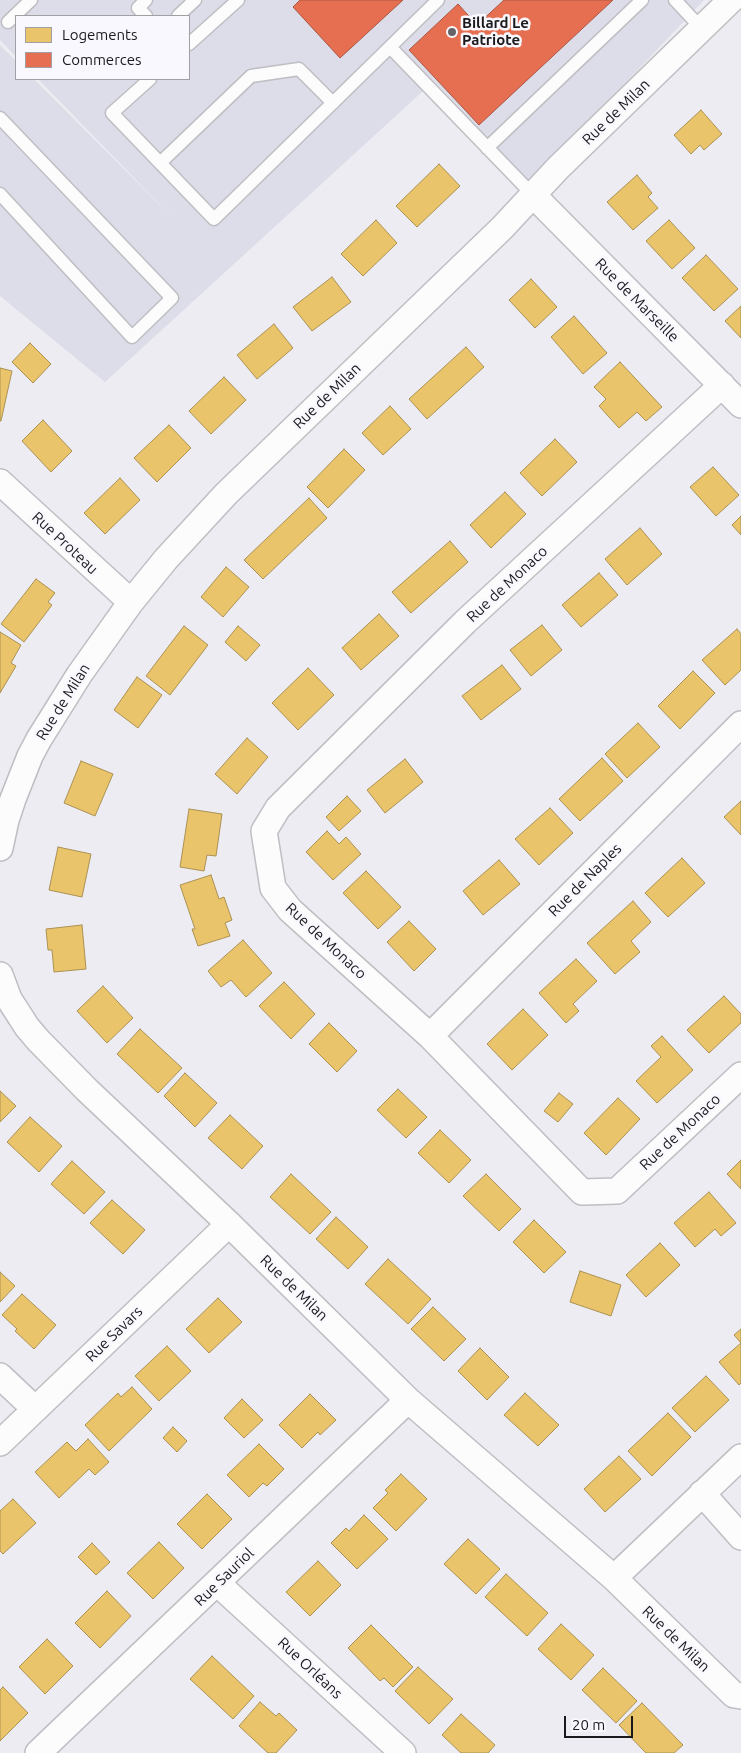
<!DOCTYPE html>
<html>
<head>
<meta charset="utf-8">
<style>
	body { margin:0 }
	#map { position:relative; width:741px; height:1753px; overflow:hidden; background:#ececf2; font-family:Ubuntu,sans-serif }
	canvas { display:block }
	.legend { position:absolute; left:15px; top:15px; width:175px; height:65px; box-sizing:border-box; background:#f8f8fe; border:1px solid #9f9fa4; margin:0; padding:6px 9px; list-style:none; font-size:15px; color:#1a1a1d }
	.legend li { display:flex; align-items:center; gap:10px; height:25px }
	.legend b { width:25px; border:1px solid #9f9fa4 }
	.scale { position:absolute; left:564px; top:1716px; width:69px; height:22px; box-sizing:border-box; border:2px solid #1a1a1d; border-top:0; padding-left:6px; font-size:15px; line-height:18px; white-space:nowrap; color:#1a1a1d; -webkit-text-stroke:4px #f8f8fe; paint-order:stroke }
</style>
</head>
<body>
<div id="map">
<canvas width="741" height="1753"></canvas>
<ul class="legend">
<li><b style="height:14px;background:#e9c46a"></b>Logements</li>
<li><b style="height:14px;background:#e76f51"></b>Commerces</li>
</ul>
<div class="scale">20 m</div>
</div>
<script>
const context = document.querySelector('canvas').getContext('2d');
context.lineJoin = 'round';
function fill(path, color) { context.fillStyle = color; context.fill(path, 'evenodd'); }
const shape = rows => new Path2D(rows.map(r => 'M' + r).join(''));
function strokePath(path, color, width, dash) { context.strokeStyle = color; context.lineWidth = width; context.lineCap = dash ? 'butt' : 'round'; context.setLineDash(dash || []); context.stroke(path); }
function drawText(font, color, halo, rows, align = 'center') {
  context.font = font + ' Ubuntu,sans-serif'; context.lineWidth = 5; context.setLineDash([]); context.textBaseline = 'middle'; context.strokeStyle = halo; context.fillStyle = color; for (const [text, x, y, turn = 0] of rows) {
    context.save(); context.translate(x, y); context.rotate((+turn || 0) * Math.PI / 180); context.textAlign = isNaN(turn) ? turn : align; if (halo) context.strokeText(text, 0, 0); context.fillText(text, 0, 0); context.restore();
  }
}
const built = shape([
	[0,0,704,0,530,184,434,81,105,382,0,296,0,45,16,61,16,79,34,79,174,219,38,79,189,79,189,16,16,16,16,57,0,40]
]);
const homes = shape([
	[701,110,722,134,704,150,700,145,691,154,674,135,701,110],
	[439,164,460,186,417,227,396,206,439,164],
	[637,175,652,193,648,197,658,208,633,230,607,202,637,175],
	[376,220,397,243,363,276,341,254,376,220],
	[669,220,695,248,672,269,646,241,669,220],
	[706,255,738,289,714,311,682,278,706,255],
	[332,277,351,302,312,331,293,307,332,277],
	[531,279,557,307,535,328,509,300,531,279],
	[741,306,741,338,725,321,741,306],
	[574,316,607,353,583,374,551,337,574,316],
	[274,324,293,348,257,379,237,355,274,324],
	[30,343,51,364,33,383,12,362,30,343],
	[466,347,484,367,427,419,409,399,466,347],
	[620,362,662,407,646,421,637,412,619,428,599,406,606,399,594,387,620,362],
	[0,368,12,371,1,421,0,421,0,368],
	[224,377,246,400,211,434,189,411,224,377],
	[390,406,411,429,383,455,362,433,390,406],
	[43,420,72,451,51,472,22,441,43,420],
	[169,425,191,448,157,482,134,458,169,425],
	[555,439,577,462,542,496,520,473,555,439],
	[344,449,365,470,328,508,307,487,344,449],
	[713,467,739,495,716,516,690,487,713,467],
	[120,478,140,500,105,534,84,513,120,478],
	[505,492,526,514,491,548,470,525,505,492],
	[309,498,327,518,263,579,244,560,309,498],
	[741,516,741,535,732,525,741,516],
	[640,528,662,554,627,585,605,559,640,528],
	[450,541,468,562,411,613,392,592,450,541],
	[226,567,249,587,223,617,201,597,226,567],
	[599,573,618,595,581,627,562,605,599,573],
	[36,579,55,593,48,602,52,605,24,642,1,624,36,579],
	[379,614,399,636,361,670,342,648,379,614],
	[542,625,562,650,531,676,510,650,542,625],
	[184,626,208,645,170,695,146,676,184,626],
	[238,626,260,645,246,661,225,642,238,626],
	[737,629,741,634,741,670,725,685,702,660,737,629],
	[0,632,21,645,11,663,16,666,0,693,0,632],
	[502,665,521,689,481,720,462,696,502,665],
	[308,668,334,695,298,730,272,703,308,668],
	[693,671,715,693,680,729,658,706,693,671],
	[137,677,162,695,138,728,114,710,137,677],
	[638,723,660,747,627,778,605,754,638,723],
	[247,738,268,757,237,794,215,774,247,738],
	[602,758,623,781,580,821,559,799,602,758],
	[405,759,423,782,385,813,367,790,405,759],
	[81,761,113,774,95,816,64,803,81,761],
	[347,796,361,811,339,831,326,817,347,796],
	[741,801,741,835,724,817,741,801],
	[550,808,573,833,539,865,515,839,550,808],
	[189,809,222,814,216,856,207,855,204,871,180,867,189,809],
	[327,831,339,844,346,837,361,854,333,880,306,852,327,831],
	[58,847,91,854,82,897,49,890,58,847],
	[682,858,705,883,668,917,645,893,682,858],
	[499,860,520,884,483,915,463,891,499,860],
	[366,871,401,907,378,929,343,893,366,871],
	[211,875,219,899,224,897,232,920,225,923,230,936,198,946,192,929,195,929,180,885,211,875],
	[633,901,651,922,631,941,640,952,615,974,587,943,633,901],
	[409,921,436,949,414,971,387,942,409,921],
	[82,925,86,969,54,972,52,950,48,950,46,929,82,925],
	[243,940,272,973,246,997,231,980,221,987,208,971,243,940],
	[576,959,597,981,573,1004,579,1011,566,1023,539,993,576,959],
	[284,982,315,1014,291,1039,259,1006,284,982],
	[103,986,133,1018,107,1043,77,1011,103,986],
	[724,996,741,1014,741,1023,709,1053,687,1030,724,996],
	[523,1009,548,1035,512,1070,487,1044,523,1009],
	[329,1023,357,1051,337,1072,309,1044,329,1023],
	[140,1029,182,1068,158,1093,117,1054,140,1029],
	[662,1036,693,1070,657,1103,636,1081,661,1057,651,1046,662,1036],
	[185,1073,217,1103,195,1127,164,1096,185,1073],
	[398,1089,427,1117,406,1138,377,1110,398,1089],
	[0,1091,16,1106,0,1122,0,1091],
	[559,1093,573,1104,558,1122,544,1111,559,1093],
	[618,1098,640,1119,606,1155,584,1133,618,1098],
	[230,1115,263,1146,242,1169,208,1138,230,1115],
	[30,1117,62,1146,39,1172,7,1142,30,1117],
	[440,1130,471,1160,449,1183,418,1153,440,1130],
	[741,1160,741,1189,727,1174,741,1160],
	[72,1161,105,1192,84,1214,51,1184,72,1161],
	[291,1174,331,1212,310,1234,270,1197,291,1174],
	[486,1174,521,1209,499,1231,463,1196,486,1174],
	[709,1192,736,1223,721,1236,715,1229,695,1247,674,1223,709,1192],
	[112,1200,145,1230,123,1254,90,1223,112,1200],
	[336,1217,368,1247,348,1269,316,1239,336,1217],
	[534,1220,566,1252,544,1273,513,1242,534,1220],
	[660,1243,680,1265,646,1297,626,1275,660,1243],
	[388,1259,431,1299,408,1324,365,1284,388,1259],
	[580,1271,621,1285,611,1316,570,1302,580,1271],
	[0,1272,15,1286,0,1302,0,1272],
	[22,1294,56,1325,34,1349,15,1331,17,1329,2,1315,22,1294],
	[218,1298,242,1322,209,1353,186,1329,218,1298],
	[433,1307,466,1339,444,1361,411,1329,433,1307],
	[741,1329,741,1343,734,1335,741,1329],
	[741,1343,741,1383,739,1385,719,1362,741,1343],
	[167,1346,191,1371,159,1401,135,1376,167,1346],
	[480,1348,509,1377,487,1400,458,1371,480,1348],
	[706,1376,729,1400,695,1432,672,1408,706,1376],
	[132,1387,152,1409,109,1451,85,1425,118,1393,121,1397,132,1387],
	[525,1393,559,1425,538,1446,504,1415,525,1393],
	[310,1394,336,1420,320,1435,318,1432,302,1448,279,1425,310,1394],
	[242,1399,263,1420,244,1438,224,1418,242,1399],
	[668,1413,691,1437,652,1476,628,1451,668,1413],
	[173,1427,187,1441,177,1452,163,1438,173,1427],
	[88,1439,109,1462,95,1475,89,1469,59,1498,35,1472,67,1442,76,1451,88,1439],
	[259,1444,284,1469,267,1486,263,1483,249,1497,227,1475,259,1444],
	[619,1456,641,1479,605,1512,584,1489,619,1456],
	[401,1474,427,1499,396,1531,373,1508,388,1493,385,1490,401,1474],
	[207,1494,232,1519,202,1549,177,1524,207,1494],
	[13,1499,36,1523,3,1554,0,1551,0,1511,13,1499],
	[364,1515,388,1539,357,1569,331,1543,346,1528,349,1531,364,1515],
	[468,1539,500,1569,476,1594,444,1564,468,1539],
	[159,1542,184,1568,153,1599,127,1573,159,1542],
	[92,1543,110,1562,96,1575,78,1557,92,1543],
	[318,1561,341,1585,310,1616,286,1592,318,1561],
	[506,1574,548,1613,527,1636,485,1597,506,1574],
	[107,1591,131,1616,100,1648,75,1623,107,1591],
	[561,1624,594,1655,571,1680,538,1649,561,1624],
	[371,1625,413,1667,393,1687,384,1678,380,1681,348,1648,371,1625],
	[47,1639,73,1666,45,1694,19,1667,47,1639],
	[212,1656,254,1696,233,1719,190,1679,212,1656],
	[418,1667,453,1699,429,1724,395,1691,418,1667],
	[603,1668,637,1701,616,1723,582,1690,603,1668],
	[3,1687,28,1713,0,1741,0,1690,3,1687],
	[260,1702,276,1716,279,1713,297,1730,276,1753,268,1753,239,1726,260,1702],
	[642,1703,683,1745,674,1753,646,1753,619,1725,642,1703],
	[461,1714,495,1745,488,1753,461,1753,442,1735,461,1714]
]);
const shops = shape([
	[300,0,403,0,340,58,293,7,300,0],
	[504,0,613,0,479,125,409,50,458,4,477,25,504,0]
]);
const lane = shape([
	[675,0,702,29],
	[146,16,138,8,146,0],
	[178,16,195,0],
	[8,22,31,0],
	[189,44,238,0],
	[391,48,533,195],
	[150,79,112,113,214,219,438,0],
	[0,118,172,298,132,337,0,194],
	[487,148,642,0],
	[160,163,251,76,299,69,333,103]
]);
const street = shape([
	[533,195,741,405],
	[722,385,465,622,278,808,264,831,273,888,290,910,430,1036,582,1192,617,1191,741,1075],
	[0,482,131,602],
	[0,848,6,820,13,799,30,756,39,739,79,675,131,602,166,559,226,494,502,228,558,168,731,0],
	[0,975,9,999,27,1027,38,1040,87,1090,229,1224,408,1400,614,1578,734,1695,741,1696],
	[430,1036,741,724],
	[0,1376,35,1409],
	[0,1443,229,1224],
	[702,1493,741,1537],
	[614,1578,741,1457],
	[217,1583,403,1753],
	[38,1753,408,1400]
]);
const markers = [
	[452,32,5,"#646468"]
];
const poiNames = [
	["Billard Le",462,23],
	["Patriote",462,40]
];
const streetNames = [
	["Rue de Milan",616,112,-44],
	["Rue de Marseille",637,300,45],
	["Rue de Milan",327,396,-44],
	["Rue Proteau",65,543,43],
	["Rue de Monaco",507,584,-43],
	["Rue de Milan",63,702,-58],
	["Rue de Naples",585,880,-45],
	["Rue de Monaco",326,941,43],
	["Rue de Monaco",680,1132,-43],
	["Rue de Milan",294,1288,44],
	["Rue Savars",114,1334,-44],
	["Rue Sauriol",224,1577,-44],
	["Rue de Milan",676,1639,44],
	["Rue Orléans",310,1668,43]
];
fill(built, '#dddde9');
fill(homes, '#e9c46a');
strokePath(homes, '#ab9153', 1);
fill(shops, '#e76f51');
strokePath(shops, '#aa5641', 1);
strokePath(lane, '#bebec3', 15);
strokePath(street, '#bebec3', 28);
strokePath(lane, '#fcfcfd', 12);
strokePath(street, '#fcfcfd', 25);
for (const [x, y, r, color] of markers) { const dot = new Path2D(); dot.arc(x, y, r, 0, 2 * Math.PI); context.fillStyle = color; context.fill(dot); strokePath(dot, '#f8f8fe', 2); }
drawText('bold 15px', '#1a1a1d', '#f8f8fe', poiNames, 'left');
drawText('15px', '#1a1a1d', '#f8f8fe', streetNames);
</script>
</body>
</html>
